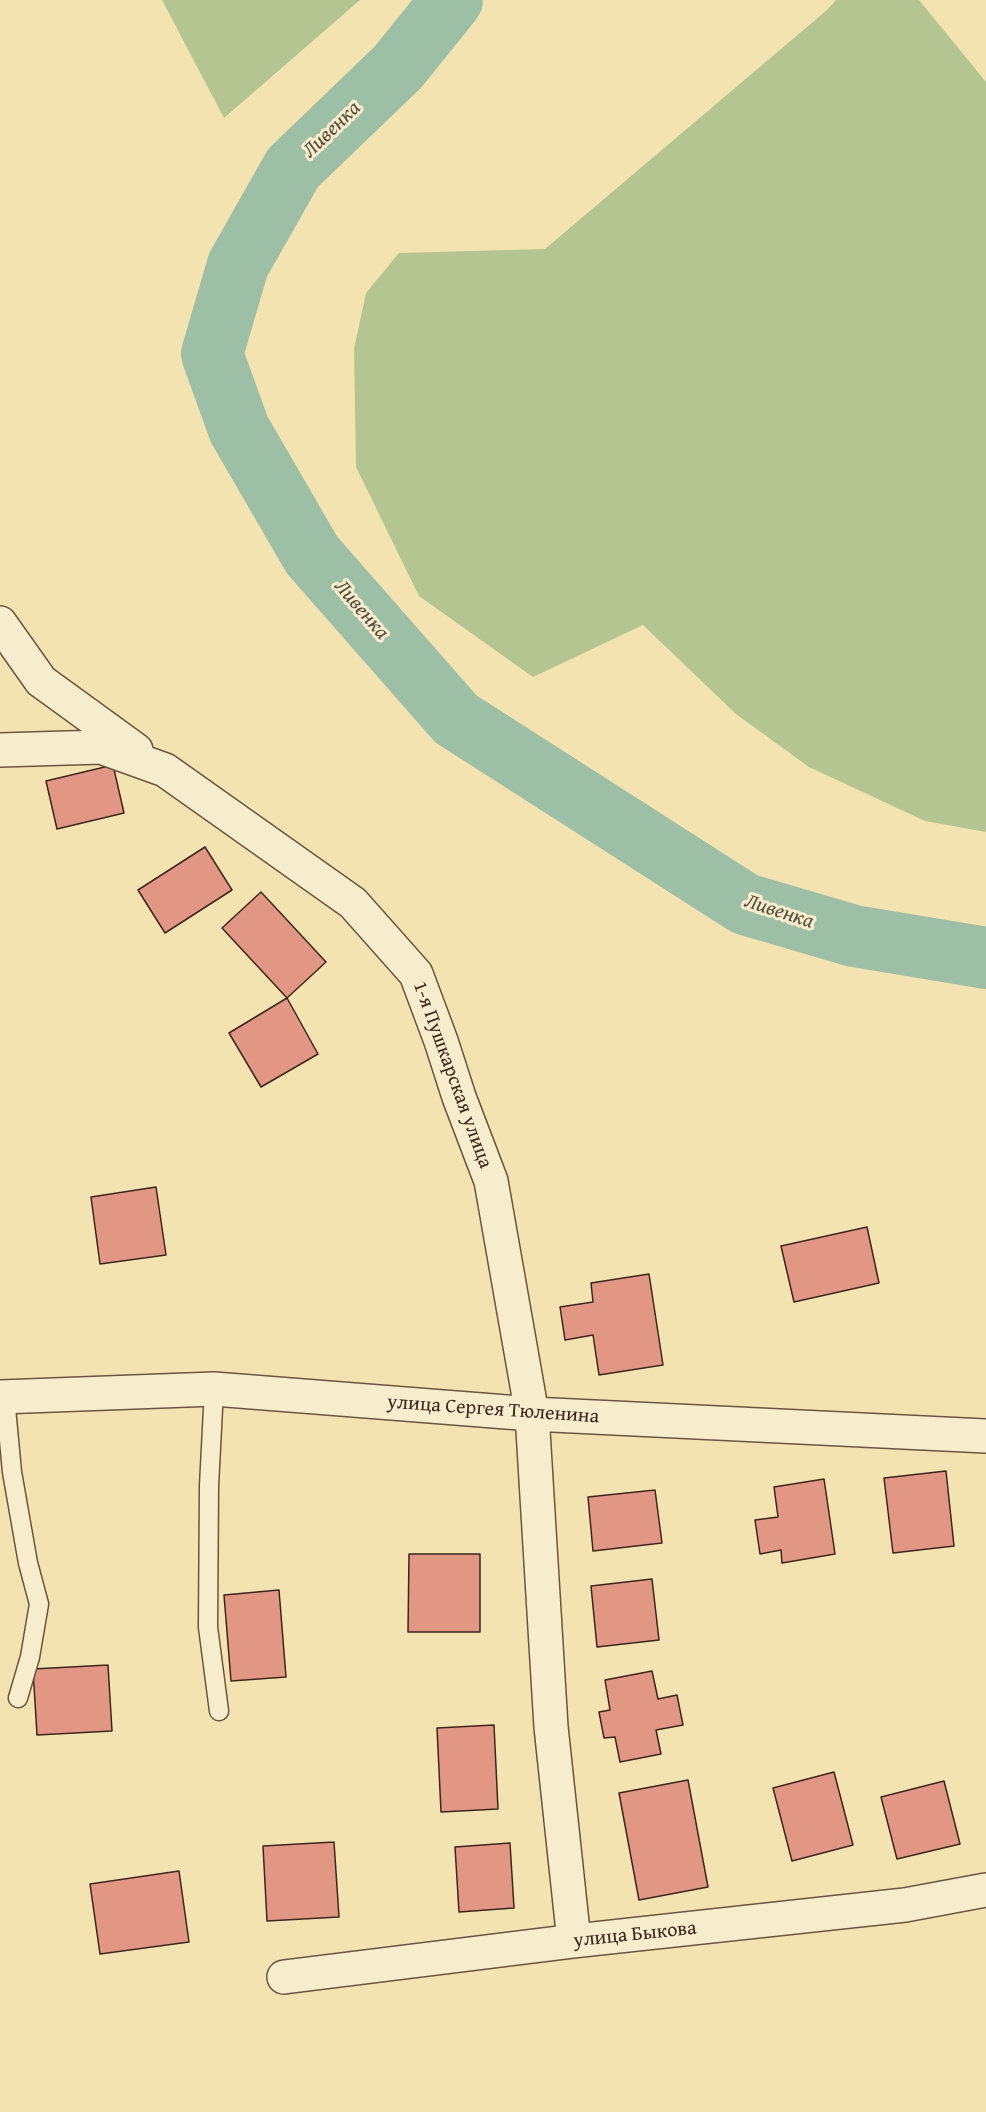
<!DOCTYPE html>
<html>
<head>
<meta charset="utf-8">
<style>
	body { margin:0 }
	canvas { display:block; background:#f3e3b0 }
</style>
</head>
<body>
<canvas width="986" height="2112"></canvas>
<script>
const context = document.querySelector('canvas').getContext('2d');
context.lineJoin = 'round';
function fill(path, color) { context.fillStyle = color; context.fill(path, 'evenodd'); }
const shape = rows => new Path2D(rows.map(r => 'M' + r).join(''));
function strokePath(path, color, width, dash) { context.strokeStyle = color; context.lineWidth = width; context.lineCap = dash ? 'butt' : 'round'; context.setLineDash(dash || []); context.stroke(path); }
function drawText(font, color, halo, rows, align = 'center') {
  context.font = font + ' "Gentium Book Plus",serif'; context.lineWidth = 6; context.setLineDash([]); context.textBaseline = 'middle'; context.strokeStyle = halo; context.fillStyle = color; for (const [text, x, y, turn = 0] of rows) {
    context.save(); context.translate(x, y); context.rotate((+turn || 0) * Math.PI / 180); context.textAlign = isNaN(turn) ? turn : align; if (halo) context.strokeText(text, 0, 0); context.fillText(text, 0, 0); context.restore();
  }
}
const green = shape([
	[162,0,360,0,224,118],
	[836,0,919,0,986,82,986,832,925,821,809,767,736,714,643,625,533,677,419,596,356,467,354,349,366,293,399,253,545,249,827,10]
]);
const river = shape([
	[452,0,398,67,293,168,238,265,212,354,239,429,312,555,456,719,745,904,854,936,986,958]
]);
const building = shape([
	[113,765,124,813,57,829,46,781,113,765],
	[205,847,232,890,165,933,138,890,205,847],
	[261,892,326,962,287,998,222,928,261,892],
	[287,998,318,1054,261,1087,229,1033,287,998],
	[156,1187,166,1255,100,1264,91,1197,156,1187],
	[867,1227,879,1283,794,1302,781,1246,867,1227],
	[649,1274,663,1365,599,1375,593,1335,565,1340,560,1307,593,1302,591,1283,649,1274],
	[946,1471,954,1546,893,1553,884,1478,946,1471],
	[824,1479,835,1554,782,1563,781,1550,760,1554,755,1520,778,1517,774,1487,824,1479],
	[655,1490,662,1543,593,1551,588,1497,655,1490],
	[409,1554,480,1554,480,1632,408,1632,409,1554],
	[652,1579,659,1640,597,1647,591,1586,652,1579],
	[279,1590,286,1677,231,1681,224,1595,279,1590],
	[108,1665,112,1731,37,1735,33,1669,108,1665],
	[652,1671,658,1699,677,1695,683,1725,656,1730,661,1754,620,1762,615,1737,604,1738,599,1712,610,1710,605,1680,652,1671],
	[494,1725,498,1809,441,1812,437,1728,494,1725],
	[834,1772,853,1845,792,1861,773,1788,834,1772],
	[688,1780,708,1887,639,1900,619,1793,688,1780],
	[944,1781,960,1844,897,1859,881,1797,944,1781],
	[334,1842,339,1917,267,1921,263,1846,334,1842],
	[510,1843,514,1908,459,1912,455,1847,510,1843],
	[179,1871,189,1942,100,1954,90,1884,179,1871]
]);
const lane = shape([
	[214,1389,209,1486,208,1627,219,1711],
	[5,1397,12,1472,28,1563,39,1604,30,1657,18,1698]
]);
const street = shape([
	[0,623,41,681,136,750],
	[0,750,101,747,165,770,353,903,416,974,441,1041,459,1097,491,1181,532,1414,551,1727,574,1941],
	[0,1397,214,1389,532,1414,986,1436],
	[284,1977,574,1941,905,1905,986,1890]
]);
const streetNames = [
	["1-я Пушкарская улица",452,1075,70],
	["улица Сергея Тюленина",493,1410,4],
	["улица Быкова",635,1935,-6]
];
const waterNames = [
	["Ливенка",332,130,-44],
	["Ливенка",361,610,49],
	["Ливенка",779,912,18]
];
fill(green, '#b4c591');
strokePath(river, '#9dbfa6', 62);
fill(building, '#e19783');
strokePath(building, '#3c261d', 1.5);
strokePath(lane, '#6a5542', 21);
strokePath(street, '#6a5542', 36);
strokePath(lane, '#f7edcc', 18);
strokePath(street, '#f7edcc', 33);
drawText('20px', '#3c261d', '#f7edcc', streetNames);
drawText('italic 21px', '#544c3f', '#f7edcc', waterNames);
</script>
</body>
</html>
